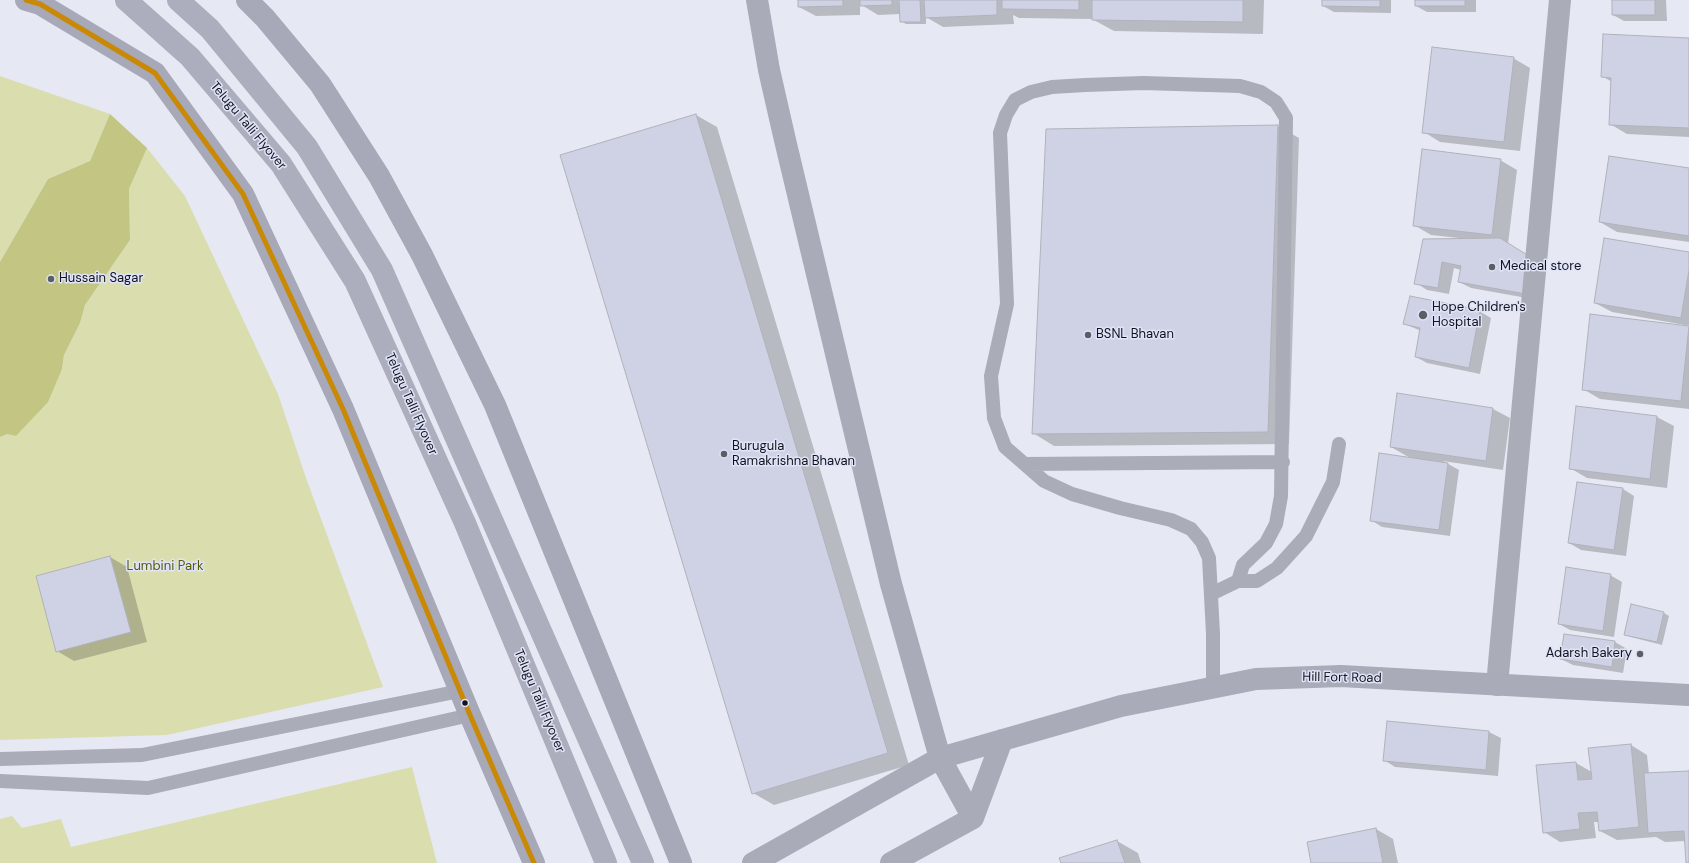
<!DOCTYPE html>
<html>
<head>
<meta charset="utf-8">
<style>
	body { margin:0 }
	canvas { display:block; background:#e6e8f3 }
</style>
</head>
<body>
<canvas width="1689" height="863"></canvas>
<script>
const context = document.querySelector('canvas').getContext('2d');
context.lineJoin = 'round';
function fill(path, color) { context.fillStyle = color; context.fill(path, 'evenodd'); }
const shape = rows => new Path2D(rows.map(r => 'M' + r).join(''));
function strokePath(path, color, width, dash) { context.strokeStyle = color; context.lineWidth = width; context.lineCap = dash ? 'butt' : 'round'; context.setLineDash(dash || []); context.stroke(path); }
function drawText(font, color, halo, rows, align = 'center') {
  context.font = font + ' "DM Sans",sans-serif'; context.lineWidth = 3; context.setLineDash([]); context.textBaseline = 'middle'; context.strokeStyle = halo; context.fillStyle = color; for (const [text, x, y, turn = 0] of rows) {
    context.save(); context.translate(x, y); context.rotate((+turn || 0) * Math.PI / 180); context.textAlign = isNaN(turn) ? turn : align; if (halo) context.strokeText(text, 0, 0); context.fillText(text, 0, 0); context.restore();
  }
}
const green = shape([
	[0,76,110,114,90,161,48,179,0,262],
	[147,148,185,196,278,394,306,478,383,687,167,735,0,740,0,437,7,434,16,436,28,423,62,369,64,355,80,323,85,305,130,240,129,189],
	[412,767,437,863,0,863,0,819,12,816,22,828,61,819,71,847]
]);
const water = shape([
	[110,114,147,148,129,189,130,240,85,305,80,323,64,355,62,369,48,402,16,436,7,434,0,437,0,262,48,179,90,161]
]);
const shadow = shape([
	[799,0,1264,0,1263,34,1114,31,1092,19,1019,18,1013,15,1014,24,943,27,926,17,926,24,906,24,901,21,901,14,878,15,860,4,860,15,816,16,799,7],
	[1323,0,1391,0,1391,13,1334,12,1323,6],
	[1416,0,1476,0,1476,12,1427,12,1416,6],
	[1613,0,1666,0,1667,21,1624,21,1613,15],
	[1689,39,1689,137,1627,134,1610,124,1612,82,1602,76],
	[1513,58,1530,68,1520,151,1440,142,1424,132],
	[696,115,717,127,909,765,774,805,753,793],
	[1278,126,1299,138,1289,444,1054,446,1033,433],
	[1500,160,1517,170,1508,244,1538,300,1471,288,1459,282,1461,270,1454,268,1449,294,1427,290,1416,283,1459,238,1431,235,1414,225],
	[1689,169,1689,242,1617,232,1600,222],
	[1689,253,1689,325,1685,325,1689,327,1689,409,1600,399,1583,389,1685,325,1612,312,1595,303],
	[1479,311,1491,318,1480,374,1427,363,1416,357,1421,331,1405,324],
	[1398,394,1493,409,1510,418,1503,470,1443,461,1459,470,1450,536,1382,527,1371,520,1412,459,1391,447],
	[1657,417,1674,426,1667,488,1587,478,1570,468],
	[1623,489,1634,496,1626,556,1581,550,1569,543],
	[110,557,127,567,147,642,74,661,57,651],
	[1610,575,1622,582,1614,637,1570,630,1559,624],
	[1664,613,1669,616,1662,645,1631,637,1625,634],
	[1565,635,1615,642,1627,649,1623,673,1573,665,1561,659],
	[1388,722,1489,732,1501,738,1498,776,1395,767,1384,760],
	[1631,745,1647,755,1649,774,1689,772,1689,863,1687,863,1686,841,1665,842,1656,837,1617,840,1600,831,1599,822,1594,822,1596,838,1560,842,1544,832,1576,763,1592,772],
	[1376,829,1393,839,1398,863,1312,863],
	[1117,841,1138,853,1141,863,1062,863]
]);
const building = shape([
	[798,0,843,0,843,6,798,7,798,0],
	[860,0,892,0,892,5,860,6,860,0],
	[899,0,920,0,921,22,900,22,899,0],
	[924,0,997,0,997,15,925,18,924,0],
	[1002,0,1079,0,1079,10,1002,9,1002,0],
	[1092,0,1243,0,1243,22,1092,20,1092,0],
	[1322,0,1380,0,1380,7,1322,6,1322,0],
	[1415,0,1465,0,1465,6,1415,6,1415,0],
	[1612,0,1655,0,1655,15,1612,15,1612,0],
	[1603,34,1689,38,1689,128,1609,125,1611,78,1601,77,1603,34],
	[1432,47,1514,57,1504,142,1422,133,1432,47],
	[696,114,888,753,752,794,560,155,696,114],
	[1278,125,1268,432,1032,434,1046,129,1278,125],
	[1422,149,1501,159,1492,235,1413,226,1422,149],
	[1609,156,1689,168,1689,236,1599,222,1609,156],
	[1500,238,1532,258,1526,294,1458,282,1461,266,1442,262,1438,288,1414,284,1423,239,1500,238],
	[1604,238,1689,252,1689,270,1681,318,1594,303,1604,238],
	[1410,296,1480,310,1469,368,1415,357,1420,328,1403,324,1410,296],
	[1590,314,1689,326,1681,401,1582,390,1590,314],
	[1397,393,1493,408,1486,461,1390,447,1397,393],
	[1576,406,1657,416,1650,479,1569,469,1576,406],
	[1379,453,1448,463,1439,530,1370,521,1379,453],
	[1577,482,1623,488,1614,550,1568,543,1577,482],
	[110,556,131,632,56,652,36,576,110,556],
	[1566,567,1611,574,1603,631,1558,624,1566,567],
	[1631,604,1664,612,1657,642,1624,635,1631,604],
	[1564,634,1615,641,1612,667,1560,659,1564,634],
	[1387,721,1489,731,1486,770,1383,761,1387,721],
	[1631,744,1639,827,1599,831,1597,812,1578,813,1580,829,1543,833,1536,765,1576,762,1578,780,1592,779,1588,748,1631,744],
	[1689,771,1689,863,1686,863,1684,831,1648,833,1644,773,1689,771],
	[1376,828,1383,863,1311,863,1307,842,1376,828],
	[1117,840,1125,863,1061,863,1059,858,1117,840]
]);
const lane = shape([
	[1025,464,1283,462],
	[1211,594,1238,581,1257,581,1277,568,1306,536,1333,482,1339,444],
	[1213,687,1213,634,1209,558,1202,542,1191,529,1171,520,1120,508,1072,494,1044,481,1005,447,994,418,991,376,1007,304,1000,133,1006,115,1015,100,1031,92,1052,87,1085,85,1143,83,1240,86,1261,92,1276,102,1286,118,1281,496,1276,524,1266,543,1243,565,1238,581],
	[0,759,142,755,460,691],
	[0,781,148,788,470,715]
]);
const street = shape([
	[1497,685,1560,0]
]);
const secondary = shape([
	[757,0,769,70,785,140,891,584,940,758,973,818],
	[753,863,940,758,1121,706,1256,679,1341,676,1689,695],
	[891,863,973,818,1002,740]
]);
const primary = shape([
	[126,0,190,57,281,164,355,281,465,523,606,863],
	[178,0,210,29,307,147,382,270,643,863]
]);
const highway = shape([
	[26,0,40,4,155,73,243,194,343,409,470,715,534,863],
	[247,0,265,18,320,84,379,176,422,255,495,405,681,863]
]);
const bus1 = shape([
	[26,0,40,4,155,73,243,194,343,409,470,715,534,863]
]);
const markers = [
	[1492,267,4,"#5c5e66"],
	[51,279,4,"#5c5e66"],
	[1423,315,5,"#5c5e66"],
	[1088,335,4,"#5c5e66"],
	[724,454,4,"#5c5e66"],
	[1640,654,4,"#5c5e66"],
	[465,703,3.5,"#12131a"]
];
const streetNames = [
	["Telugu Talli Flyover",248,126,50],
	["Telugu Talli Flyover",411,404,66],
	["Hill Fort Road",1342,678,1],
	["Telugu Talli Flyover",539,701,67]
];
const poiNames = [
	["Medical store",1500,267],
	["Hussain Sagar",59,279],
	["Hope Children's",1432,308],
	["Hospital",1432,323],
	["BSNL Bhavan",1096,335],
	["Burugula",732,447],
	["Ramakrishna Bhavan",732,462],
	["Adarsh Bakery",1632,654,"right"]
];
const parkNames = [
	["Lumbini Park",165,567]
];
fill(green, '#dadeaf');
fill(water, '#c2c682');
fill(shadow, '#0003');
fill(building, '#cfd2e4');
strokePath(building, '#b0b2bb', 1);
strokePath(lane, '#aaacb8', 14);
strokePath(street, '#aaacb8', 22);
strokePath(secondary, '#a9abb9', 22);
strokePath(primary, '#acaebd', 22);
strokePath(highway, '#a7a8b8', 22);
strokePath(bus1, '#c98905', 5);
for (const [x, y, r, color] of markers) { const dot = new Path2D(); dot.arc(x, y, r, 0, 2 * Math.PI); context.fillStyle = color; context.fill(dot); strokePath(dot, '#e0e4f9', 1.5); }
drawText('13px', '#12131a', '#e0e4f9', streetNames);
drawText('13px', '#12131a', '#e0e4f9', poiNames, 'left');
drawText('13px', '#57590b', '#e0e4f9', parkNames);
</script>
</body>
</html>
